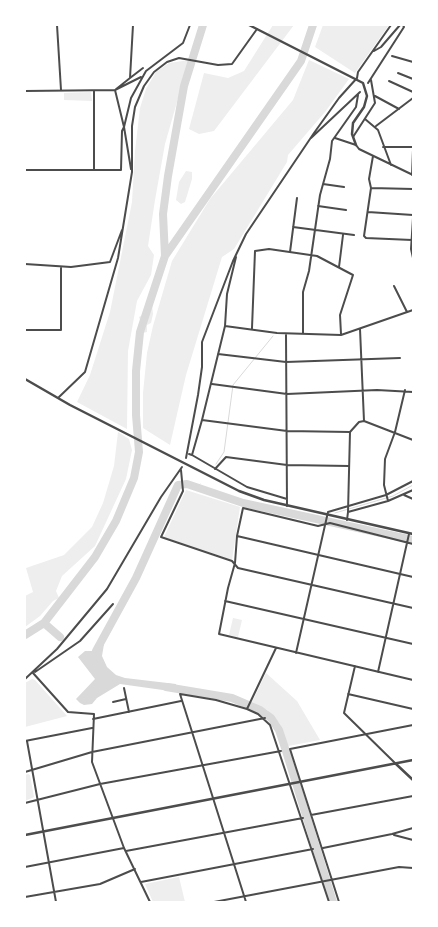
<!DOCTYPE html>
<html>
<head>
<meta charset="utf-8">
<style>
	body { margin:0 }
	#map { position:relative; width:438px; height:927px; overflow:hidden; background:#fff; font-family:"Golos Text",sans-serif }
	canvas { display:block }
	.frame { position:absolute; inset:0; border:26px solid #fff; pointer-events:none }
</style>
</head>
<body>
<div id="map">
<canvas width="438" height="927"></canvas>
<div class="frame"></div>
</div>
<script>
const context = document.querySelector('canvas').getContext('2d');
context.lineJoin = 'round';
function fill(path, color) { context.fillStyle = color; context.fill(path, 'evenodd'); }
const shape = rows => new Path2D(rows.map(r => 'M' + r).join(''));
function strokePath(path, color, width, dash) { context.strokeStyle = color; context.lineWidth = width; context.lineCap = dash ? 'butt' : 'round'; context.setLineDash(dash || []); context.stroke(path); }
const green = shape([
	[273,25,294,25,214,131,199,134,189,129,204,73,228,78,244,71],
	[323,25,389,25,355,73,315,47],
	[189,60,165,144,155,200,148,246,154,255,151,275,137,301,128,351,127,429,77,402,90,375,110,312,132,202,135,151,140,108,146,89,156,72,169,63],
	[309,60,349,79,325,112,288,155,287,162,234,249,222,257,186,375,170,445,143,428,143,393,147,353,153,326,172,261,210,199,293,100],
	[91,92,92,101,64,100,64,93],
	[186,171,192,172,192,179,185,202,181,204,176,200,179,182],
	[148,304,152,305,153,314,151,323,147,325,147,332,143,333,138,329,141,323,139,317,143,315],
	[118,432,129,439,132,450,126,479,95,546,62,576,56,591,59,598,53,601,40,616,25,627,25,596,33,592,26,568,64,555,92,527,103,503,114,466],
	[186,490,240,507,232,560,164,537],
	[233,618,242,620,238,637,229,635],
	[266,673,297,701,320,740,288,746,280,724,267,710,252,702],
	[32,679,35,680,67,716,25,727,25,683],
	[28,774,30,775,34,797,25,801,25,775],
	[179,877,185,902,153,902,145,884]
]);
const water = shape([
	[99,642,104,644,102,656,107,667,116,675,125,678,176,684,177,692,120,684,97,698,92,704,84,705,80,703,76,699,95,679,78,657,85,651,93,651]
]);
const stream = shape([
	[216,464,224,452,233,385,273,336],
	[197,488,200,484],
	[335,513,393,496,413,485]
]);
const river = shape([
	[165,256,163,214,168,176,184,86,203,25],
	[44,623,60,637],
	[25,635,44,623,95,557,116,521,134,478,139,452,136,415,136,371,140,332,165,256,301,61,313,25],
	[96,651,136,578,178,485,187,484,243,503,413,540],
	[166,687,232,698,260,710,271,718,279,730,286,751,333,902]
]);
const minor = shape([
	[57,25,61,90],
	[374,51,381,47,400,25],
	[392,56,413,62],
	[398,73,413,79],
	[130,78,143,68],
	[389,81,413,92],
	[368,83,404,27,403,25],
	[25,91,115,90,141,77],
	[94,91,94,169],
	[375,96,399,109],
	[365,119,378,130,391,165],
	[376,126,413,98],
	[353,137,375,103,371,80],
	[311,138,360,92],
	[335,138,356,145,359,149,413,175],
	[383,147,413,147],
	[373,156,369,179,371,188,364,236,366,238,412,240],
	[131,169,124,127,131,98,146,71,183,43,190,25],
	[25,170,121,170,122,131,124,127,115,90,130,78,133,25],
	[412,175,413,150],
	[323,184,344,187],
	[371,188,413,189],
	[318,206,346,210],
	[368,212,413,215],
	[413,218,411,249,413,258],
	[293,227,354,235],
	[290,252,297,198],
	[25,264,71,267,110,262,122,230],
	[339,267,343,235],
	[394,286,407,312],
	[225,326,227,294,236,257],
	[252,328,255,251,269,249,317,256,353,275,340,315,341,334],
	[360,329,364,421],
	[25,330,61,330,61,267],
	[286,334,287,506],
	[303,334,303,292,309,271,320,195,330,159,332,141,356,107,358,95],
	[218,354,286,362,400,358],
	[212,384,287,394,377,390,413,392],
	[59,397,85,372,118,258,132,172,132,126,135,107,144,86,154,72,167,62,179,58,218,65,232,64,257,29],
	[202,420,287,431,350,432,359,422,364,421,413,440],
	[189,454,192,455,202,420,225,326,277,333,341,335,413,310],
	[192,455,247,487,287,499],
	[186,458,198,395,202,367,202,342,233,261,246,234,314,133,339,98,357,78,358,72,391,25],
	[215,469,226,457,287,465,349,466],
	[181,470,183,491,161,537,232,561,238,568,413,608],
	[404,495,413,499],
	[388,501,384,485,385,459,395,432,405,390],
	[348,512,350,432],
	[347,520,348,512,388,501,413,490],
	[237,536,413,577],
	[413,544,330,523,318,526,243,508,237,536,235,563,228,588,219,634,413,680],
	[225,601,413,644],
	[296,653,328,512,386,495,413,481],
	[355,666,344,713,396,764],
	[35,672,80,641,113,604],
	[378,672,409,534],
	[33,673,68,712,94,714,92,762,124,848,150,902],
	[25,679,57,649,107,589,161,497,182,467],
	[124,688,129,712],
	[348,694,413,709],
	[113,702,126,699],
	[247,709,276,648],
	[93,719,181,701],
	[25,741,92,728],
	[27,741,56,902],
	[25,772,92,752,265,718],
	[25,803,100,784,281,751],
	[311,815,413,796],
	[394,835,413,840],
	[323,848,392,834,413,828],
	[126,851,303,818],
	[25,867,124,848],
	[141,882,313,849],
	[25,897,100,884,135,869],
	[214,902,399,867,413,868],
	[246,902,180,694,216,700,247,709,258,714,270,725,329,902],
	[339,902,290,749,413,725],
	[395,902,410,902]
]);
const tertiary = shape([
	[249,25,363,83,367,96,364,107,353,123,352,134,356,145],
	[25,379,70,405,239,491,264,500,413,534],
	[396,764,413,780],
	[25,835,413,760]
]);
fill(green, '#eee');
fill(water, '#d9d9d9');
strokePath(stream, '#d9d9d9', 1);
strokePath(river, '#d9d9d9', 8);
strokePath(minor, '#4c4c4c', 2);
strokePath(tertiary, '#4c4c4c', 2.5);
</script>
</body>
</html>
